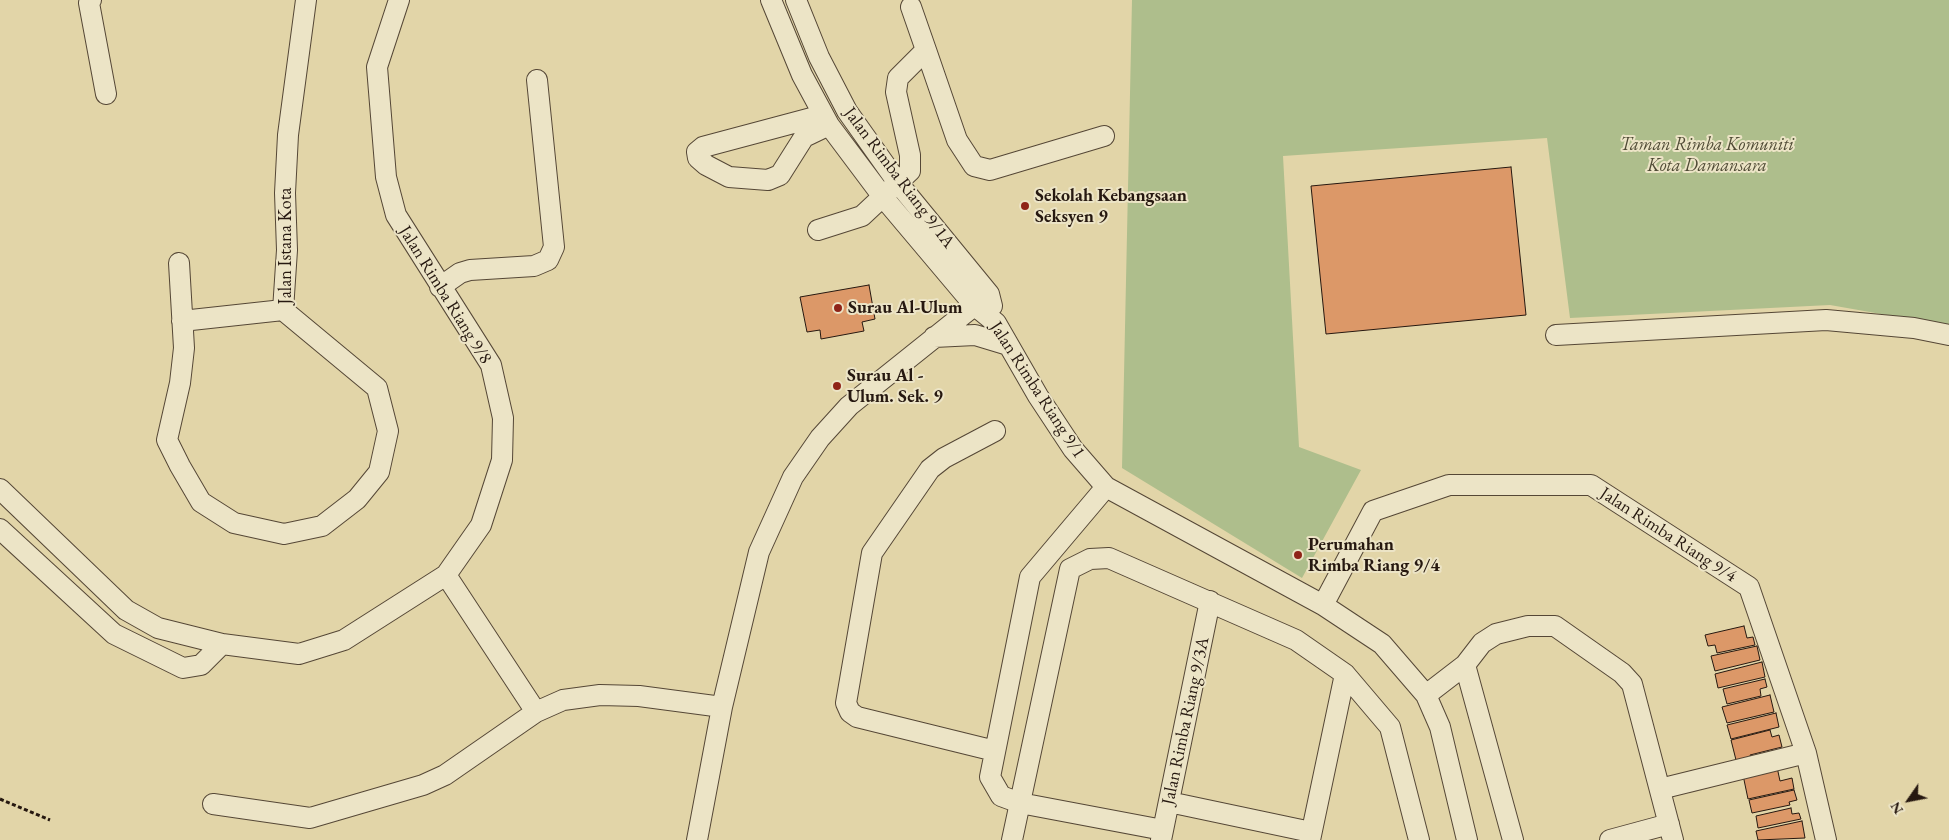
<!DOCTYPE html>
<html>
<head>
<meta charset="utf-8">
<style>
	body { margin:0 }
	#map { position:relative; width:1949px; height:840px; overflow:hidden; background:#e2d5a8; font-family:"EB Garamond",serif }
	canvas { display:block }
	.north { position:absolute; left:1884px; top:775px; width:50px; height:50px; -webkit-text-stroke:4px #ece4c6; paint-order:stroke; rotate:237deg; font-size:14px; font-weight:700; line-height:20px; text-align:center; color:#261810 }
	.north::after { content:''; display:block; margin:auto; width:18px; height:22px; background:#261810; clip-path:polygon(50% 0,100% 100%,50% 72%,0 100%) }
</style>
</head>
<body>
<div id="map">
<canvas width="1949" height="840"></canvas>
<div class="north">N</div>
</div>
<script>
const context = document.querySelector('canvas').getContext('2d');
context.lineJoin = 'round';
function fill(path, color) { context.fillStyle = color; context.fill(path, 'evenodd'); }
const shape = rows => new Path2D(rows.map(r => 'M' + r).join(''));
function strokePath(path, color, width, dash) { context.strokeStyle = color; context.lineWidth = width; context.lineCap = dash ? 'butt' : 'round'; context.setLineDash(dash || []); context.stroke(path); }
function drawText(font, color, halo, rows, align = 'center') {
  context.font = font + ' "EB Garamond",serif'; context.lineWidth = 4; context.setLineDash([]); context.textBaseline = 'middle'; context.strokeStyle = halo; context.fillStyle = color; for (const [text, x, y, turn = 0] of rows) {
    context.save(); context.translate(x, y); context.rotate((+turn || 0) * Math.PI / 180); context.textAlign = isNaN(turn) ? turn : align; if (halo) context.strokeText(text, 0, 0); context.fillText(text, 0, 0); context.restore();
  }
}
const green = shape([
	[1132,0,1949,0,1949,326,1830,305,1570,318,1547,138,1283,156,1299,447,1361,470,1302,578,1122,468]
]);
const building = shape([
	[1511,167,1526,315,1326,334,1311,186,1511,167],
	[869,285,875,319,862,322,864,331,821,339,820,330,807,332,800,297,869,285],
	[1744,626,1747,638,1753,637,1755,645,1717,653,1715,645,1708,646,1705,635,1744,626],
	[1757,646,1760,660,1715,671,1711,656,1757,646],
	[1762,662,1765,677,1718,688,1715,674,1762,662],
	[1765,679,1767,687,1760,689,1761,696,1727,704,1723,689,1765,679],
	[1770,695,1774,712,1727,723,1722,707,1770,695],
	[1776,713,1779,727,1731,739,1727,725,1776,713],
	[1770,730,1772,737,1779,735,1782,747,1750,755,1752,760,1737,764,1731,740,1770,730],
	[1777,767,1780,781,1792,778,1794,789,1748,799,1743,775,1777,767],
	[1794,790,1797,800,1789,802,1790,805,1752,813,1749,800,1794,790],
	[1791,808,1792,814,1799,813,1801,819,1758,828,1756,816,1791,808],
	[1802,821,1805,838,1758,840,1756,831,1802,821]
]);
const path = shape([
	[0,799,50,820]
]);
const minor = shape([
	[91,0,89,3,106,94],
	[771,0,802,75,829,125,883,197,974,305,996,323,1038,396,1073,449,1106,487,1323,605,1382,644,1426,695,1440,727,1467,840],
	[796,0,819,57,847,111,898,183,989,294,992,306],
	[926,50,957,140,974,166,990,170,1104,136],
	[823,115,703,147,697,152,698,158,706,165,729,177,768,180,780,175,804,137,829,125],
	[818,230,862,216,910,171,910,155,896,92,898,78,926,50,911,7],
	[179,263,184,348,180,383,167,440,180,466,201,502,234,523,284,534,322,526,357,499,379,472,388,431,377,388,283,310,287,250,285,193,288,135,306,0],
	[440,287,460,273,470,270,534,266,548,260,554,247,537,80],
	[182,321,283,310],
	[1556,335,1826,320,1914,328,1949,335],
	[934,337,975,335,1008,345],
	[995,431,944,458,930,469,872,553,846,703,850,712,857,717,995,751],
	[1106,487,1030,577,990,777,1001,796,1020,803,1163,830],
	[0,489,126,610,158,628,222,644,299,654,344,640,446,575,481,525,502,460,503,418,491,365,396,215,386,177,377,67,399,0],
	[0,529,114,634,183,668,201,665,222,644],
	[446,575,536,712],
	[1323,605,1373,511,1449,485,1591,485,1749,587,1806,753,1826,840],
	[1465,665,1513,840],
	[1426,695,1465,665,1482,643,1496,634,1528,626,1555,626,1622,673,1632,684,1673,840],
	[1660,789,1806,753],
	[1169,802,1311,832],
	[213,804,310,818,423,785,445,775,536,712,563,700,600,695,639,696,722,707],
	[697,840,722,707,759,552,793,477,820,438,849,406,989,294],
	[1012,840,1070,569,1090,559,1109,558,1296,640,1345,674,1390,727,1419,840],
	[1161,840,1210,601],
	[1310,840,1345,674],
	[1610,840,1669,824]
]);
const markers = [
	[1025,206,5,"#8f2418"],
	[838,308,5,"#8f2418"],
	[837,386,5,"#8f2418"],
	[1298,555,5,"#8f2418"]
];
const parkNames = [
	["Taman Rimba Komuniti",1707,145],
	["Kota Damansara",1707,166]
];
const streetNames = [
	["Jalan Rimba Riang 9/1A",899,178,53],
	["Jalan Istana Kota",286,246,-90],
	["Jalan Rimba Riang 9/8",445,295,58],
	["Jalan Rimba Riang 9/1",1037,390,57],
	["Jalan Rimba Riang 9/4",1668,535,33],
	["Jalan Rimba Riang 9/3A",1186,721,-78]
];
const poiNames = [
	["Sekolah Kebangsaan",1035,196],
	["Seksyen 9",1035,217],
	["Surau Al-Ulum",848,308],
	["Surau Al -",847,376],
	["Ulum. Sek. 9",847,397],
	["Perumahan",1308,545],
	["Rimba Riang 9/4",1308,566]
];
fill(green, '#aebe8c');
fill(building, '#dc9868');
strokePath(building, '#261810', 1);
strokePath(minor, '#554736', 22);
strokePath(path, '#261810', 3, [4, 2.5]);
strokePath(minor, '#ece4c6', 20);
for (const [x, y, r, color] of markers) { const dot = new Path2D(); dot.arc(x, y, r, 0, 2 * Math.PI); context.fillStyle = color; context.fill(dot); strokePath(dot, '#ece4c6', 2); }
drawText('italic 18px', '#4f4a35', '#ece4c6', parkNames);
drawText('18px', '#261810', '#ece4c6', streetNames);
drawText('bold 18px', '#261810', '#ece4c6', poiNames, 'left');
</script>
</body>
</html>
